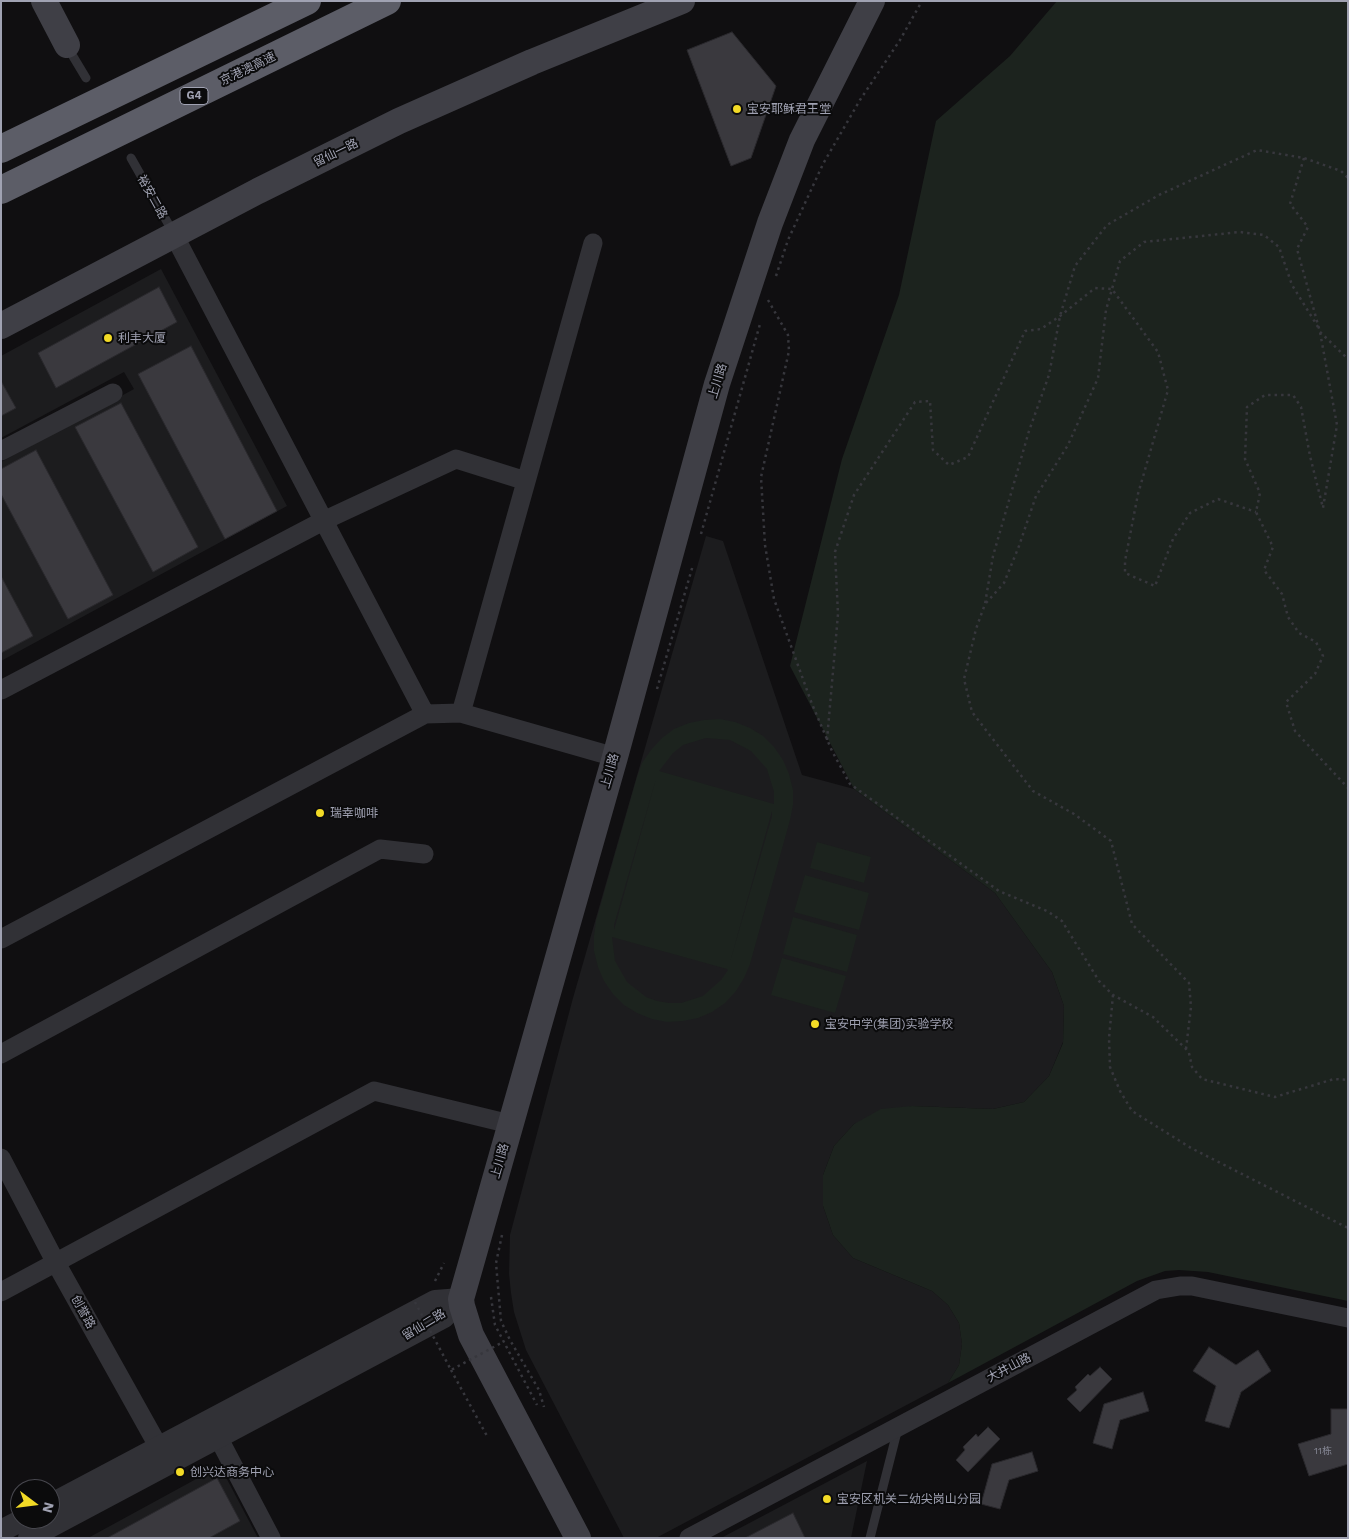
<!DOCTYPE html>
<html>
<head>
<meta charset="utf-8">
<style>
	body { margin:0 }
	#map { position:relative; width:1349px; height:1539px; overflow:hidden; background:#100f11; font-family:"Work Sans",sans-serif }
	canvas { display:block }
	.frame { position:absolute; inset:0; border:2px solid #a0a2b2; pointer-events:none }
	.north { position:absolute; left:10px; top:1479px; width:50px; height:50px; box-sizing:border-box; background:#0b0b0c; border:1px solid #47474e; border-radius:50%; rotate:105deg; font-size:14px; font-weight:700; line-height:20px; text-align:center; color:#a0a2b2 }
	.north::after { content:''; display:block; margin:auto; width:18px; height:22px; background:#f2da26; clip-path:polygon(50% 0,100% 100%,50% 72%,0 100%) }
</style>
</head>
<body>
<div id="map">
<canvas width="1349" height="1539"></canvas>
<div class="frame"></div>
<div class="north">N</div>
</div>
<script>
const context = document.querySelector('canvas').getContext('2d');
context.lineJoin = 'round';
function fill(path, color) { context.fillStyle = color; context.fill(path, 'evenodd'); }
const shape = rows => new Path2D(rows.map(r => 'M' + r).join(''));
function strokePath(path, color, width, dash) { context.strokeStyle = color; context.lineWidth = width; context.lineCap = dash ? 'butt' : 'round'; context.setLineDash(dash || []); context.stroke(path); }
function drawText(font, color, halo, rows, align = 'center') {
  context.font = font + ' "Work Sans","Noto Sans SC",sans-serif'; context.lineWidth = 4; context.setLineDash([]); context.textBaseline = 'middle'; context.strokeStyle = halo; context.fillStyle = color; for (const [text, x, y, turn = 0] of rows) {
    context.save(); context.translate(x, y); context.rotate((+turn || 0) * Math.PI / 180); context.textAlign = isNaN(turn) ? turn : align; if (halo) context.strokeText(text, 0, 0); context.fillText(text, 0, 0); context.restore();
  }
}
const built = shape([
	[161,269,287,506,1,661,1,462,134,389,124,372,1,438,1,356],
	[706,536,723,541,802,775,854,789,995,893,1052,972,1064,1006,1063,1042,1049,1076,1024,1102,993,1109,912,1106,854,1124,834,1146,823,1175,823,1206,833,1235,853,1258,932,1291,948,1305,959,1323,962,1344,959,1365,948,1383,656,1538,624,1538,526,1350,514,1312,511,1293,509,1274,510,1235,573,998],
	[867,1461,851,1538,721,1538],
	[220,1466,258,1538,88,1538]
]);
const green = shape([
	[1057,1,1348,1,1348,1301,1208,1272,1179,1270,1165,1271,1137,1281,948,1383,959,1365,962,1344,959,1323,948,1305,932,1291,853,1258,833,1235,823,1206,823,1175,834,1146,854,1124,881,1109,912,1106,993,1109,1024,1102,1049,1076,1063,1043,1064,1006,1052,972,995,893,854,789,790,666,842,459,899,295,936,121,1010,56],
	[720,719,735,722,750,728,763,736,774,747,783,760,789,774,793,790,793,805,790,820,750,964,744,978,736,991,725,1003,712,1012,698,1018,683,1021,667,1022,652,1019,637,1013,624,1005,613,994,604,981,598,967,594,951,594,936,596,921,637,777,642,763,651,750,662,738,674,729,689,723,704,720],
	[706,738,730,740,751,751,767,769,774,792,774,804,659,771,673,753,683,745],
	[656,779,614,930,614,925],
	[772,811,772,816,730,962],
	[612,937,727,969,728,970,721,980,703,996,681,1003,669,1003,657,1001,646,997,627,982,615,961],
	[817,842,871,857,864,883,810,868],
	[805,875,869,893,859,930,794,912],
	[793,917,857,935,847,972,783,954],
	[782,958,846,976,835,1013,771,995]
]);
const building = shape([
	[732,32,776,86,751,158,731,166,687,50,732,32],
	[159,287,177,322,56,388,38,353,159,287],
	[191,346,277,511,225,539,138,374,191,346],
	[1,381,16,408,1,416,1,381],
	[121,403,198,547,153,572,75,427,121,403],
	[36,450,113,595,68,619,1,494,1,469,36,450],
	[1,576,33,636,1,653,1,576],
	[1209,1347,1236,1365,1258,1350,1271,1371,1241,1392,1229,1428,1205,1421,1216,1386,1193,1371,1209,1347],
	[1100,1367,1112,1379,1080,1412,1067,1399,1077,1390,1075,1387,1088,1374,1090,1376,1100,1367],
	[1143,1392,1149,1411,1120,1420,1112,1449,1093,1443,1104,1404,1143,1392],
	[1331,1409,1348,1409,1348,1464,1309,1476,1298,1444,1331,1434,1331,1409],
	[988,1427,1000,1439,968,1472,956,1460,965,1450,963,1447,976,1434,978,1437,988,1427],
	[1032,1452,1038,1471,1009,1480,1000,1509,981,1504,992,1464,1032,1452],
	[217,1478,240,1521,209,1538,107,1538,217,1478],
	[793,1513,805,1538,745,1538,793,1513]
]);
const path = shape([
	[1304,158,1290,204,1308,227,1297,249,1320,332,1337,425,1323,508,1310,456,1301,407,1293,395,1265,395,1247,407,1245,459,1260,493,1256,512,1273,547,1264,570,1282,594,1288,617,1299,633,1316,642,1323,656,1315,674,1286,702,1295,731,1348,788],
	[776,276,788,240,823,164,860,100,900,40,922,1],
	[768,300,788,335,789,351,761,477,765,545,774,599,812,704,832,751,850,784,999,891,1047,911,1062,921,1099,981,1113,995,1153,1017,1186,1049,1189,1053,1192,1067,1202,1079,1275,1097,1334,1079,1348,1080],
	[1320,332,1348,359],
	[701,534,760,324],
	[986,603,1004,583,1019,546,1036,496,1068,445,1098,378,1106,310,1120,261,1144,242,1240,232,1264,235,1279,247,1292,285,1318,327],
	[657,689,693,565],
	[827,740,838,614,835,552,854,495,915,402,930,401,933,450,949,465,968,457,1025,331,1041,329,1060,316,1095,288,1112,289,1158,352,1168,390,1138,494,1125,561,1125,573,1155,586,1173,539,1190,513,1218,499,1256,512],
	[1113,995,1109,1038,1110,1067,1120,1091,1132,1111,1191,1148,1348,1228],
	[1186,1049,1191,1007,1189,983,1132,924,1111,841,1074,814,1033,791,972,712,964,679,976,629,985,604,993,556,1029,431,1049,375,1060,316,1075,266,1107,225,1159,195,1257,150,1304,158,1341,171,1348,178],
	[502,1235,496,1263,501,1321,510,1340,539,1390,544,1407],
	[435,1281,444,1263],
	[491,1297,495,1325,537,1405],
	[451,1370,487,1436]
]);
const service = shape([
	[68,48,86,78],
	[131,158,174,234],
	[870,1538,898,1428]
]);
const minor = shape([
	[174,235,425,714],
	[1,451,113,393],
	[1,690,323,521,456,459,526,481],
	[461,713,593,243],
	[1,939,425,714,461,713,615,757],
	[1,1054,380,849,424,854],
	[1,1158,56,1263,166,1460],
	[1,1292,374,1091,510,1124],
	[218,1437,271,1538],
	[689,1538,1156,1290,1180,1286,1192,1286,1348,1318]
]);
const tertiary = shape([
	[50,1505,435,1301,461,1299],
	[1,1531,24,1519],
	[29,1538,444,1317,461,1299]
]);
const secondary = shape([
	[44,1,67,45],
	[1,326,258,191,399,121,532,62,682,1],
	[578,1538,471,1335,462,1306,461,1299,615,757,717,384,770,223,802,140,872,1]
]);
const motorway = shape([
	[1,149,307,1],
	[1,190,387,1]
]);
const pathBridge = shape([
	[415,1302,451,1370,503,1342]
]);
const markers = [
	[737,109,5,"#f2da26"],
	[108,338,5,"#f2da26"],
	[320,813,5,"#f2da26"],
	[815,1024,5,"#f2da26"],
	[180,1472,5,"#f2da26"],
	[827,1499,5,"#f2da26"]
];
const numberNames = [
	["11栋",1323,1451]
];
const shields = [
	[194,96,28]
];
const shieldNames = [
	["G4",194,96]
];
const streetNames = [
	["京港澳高速",248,69,-26],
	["留仙一路",336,153,-26],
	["裕安二路",152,197,61],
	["上川路",718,381,-73],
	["上川路",610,771,-74],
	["上川路",500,1161,-74],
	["创誉路",83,1312,61],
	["留仙二路",424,1325,-31],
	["大井山路",1009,1368,-28]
];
const poiNames = [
	["宝安耶稣君王堂",747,109],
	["利丰大厦",118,338],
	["瑞幸咖啡",330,813],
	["宝安中学(集团)实验学校",825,1024],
	["创兴达商务中心",190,1472],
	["宝安区机关二幼尖岗山分园",837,1499]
];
fill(built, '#1c1c1e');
fill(green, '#1c231e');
fill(building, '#3a393e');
strokePath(building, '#2a292d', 1);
strokePath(path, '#37373d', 2.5, [2.5, 4]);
strokePath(service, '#313136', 9);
strokePath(minor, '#313136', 19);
strokePath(tertiary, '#313136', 22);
strokePath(secondary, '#3f3f46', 26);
strokePath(motorway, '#5c5d67', 28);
strokePath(pathBridge, '#37373d', 2.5, [2.5, 4]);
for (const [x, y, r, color] of markers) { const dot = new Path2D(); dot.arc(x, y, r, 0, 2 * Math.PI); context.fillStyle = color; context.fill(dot); strokePath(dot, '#0b0b0c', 2); }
drawText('10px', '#868895', null, numberNames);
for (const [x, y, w] of shields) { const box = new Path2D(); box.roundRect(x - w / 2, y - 8.5, w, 17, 4); context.fillStyle = '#0b0b0c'; context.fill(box); strokePath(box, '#a0a2b2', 1); }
drawText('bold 11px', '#a0a2b2', null, shieldNames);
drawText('12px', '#a0a2b2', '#0b0b0c', streetNames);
drawText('12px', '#a0a2b2', '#0b0b0c', poiNames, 'left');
</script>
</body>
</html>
